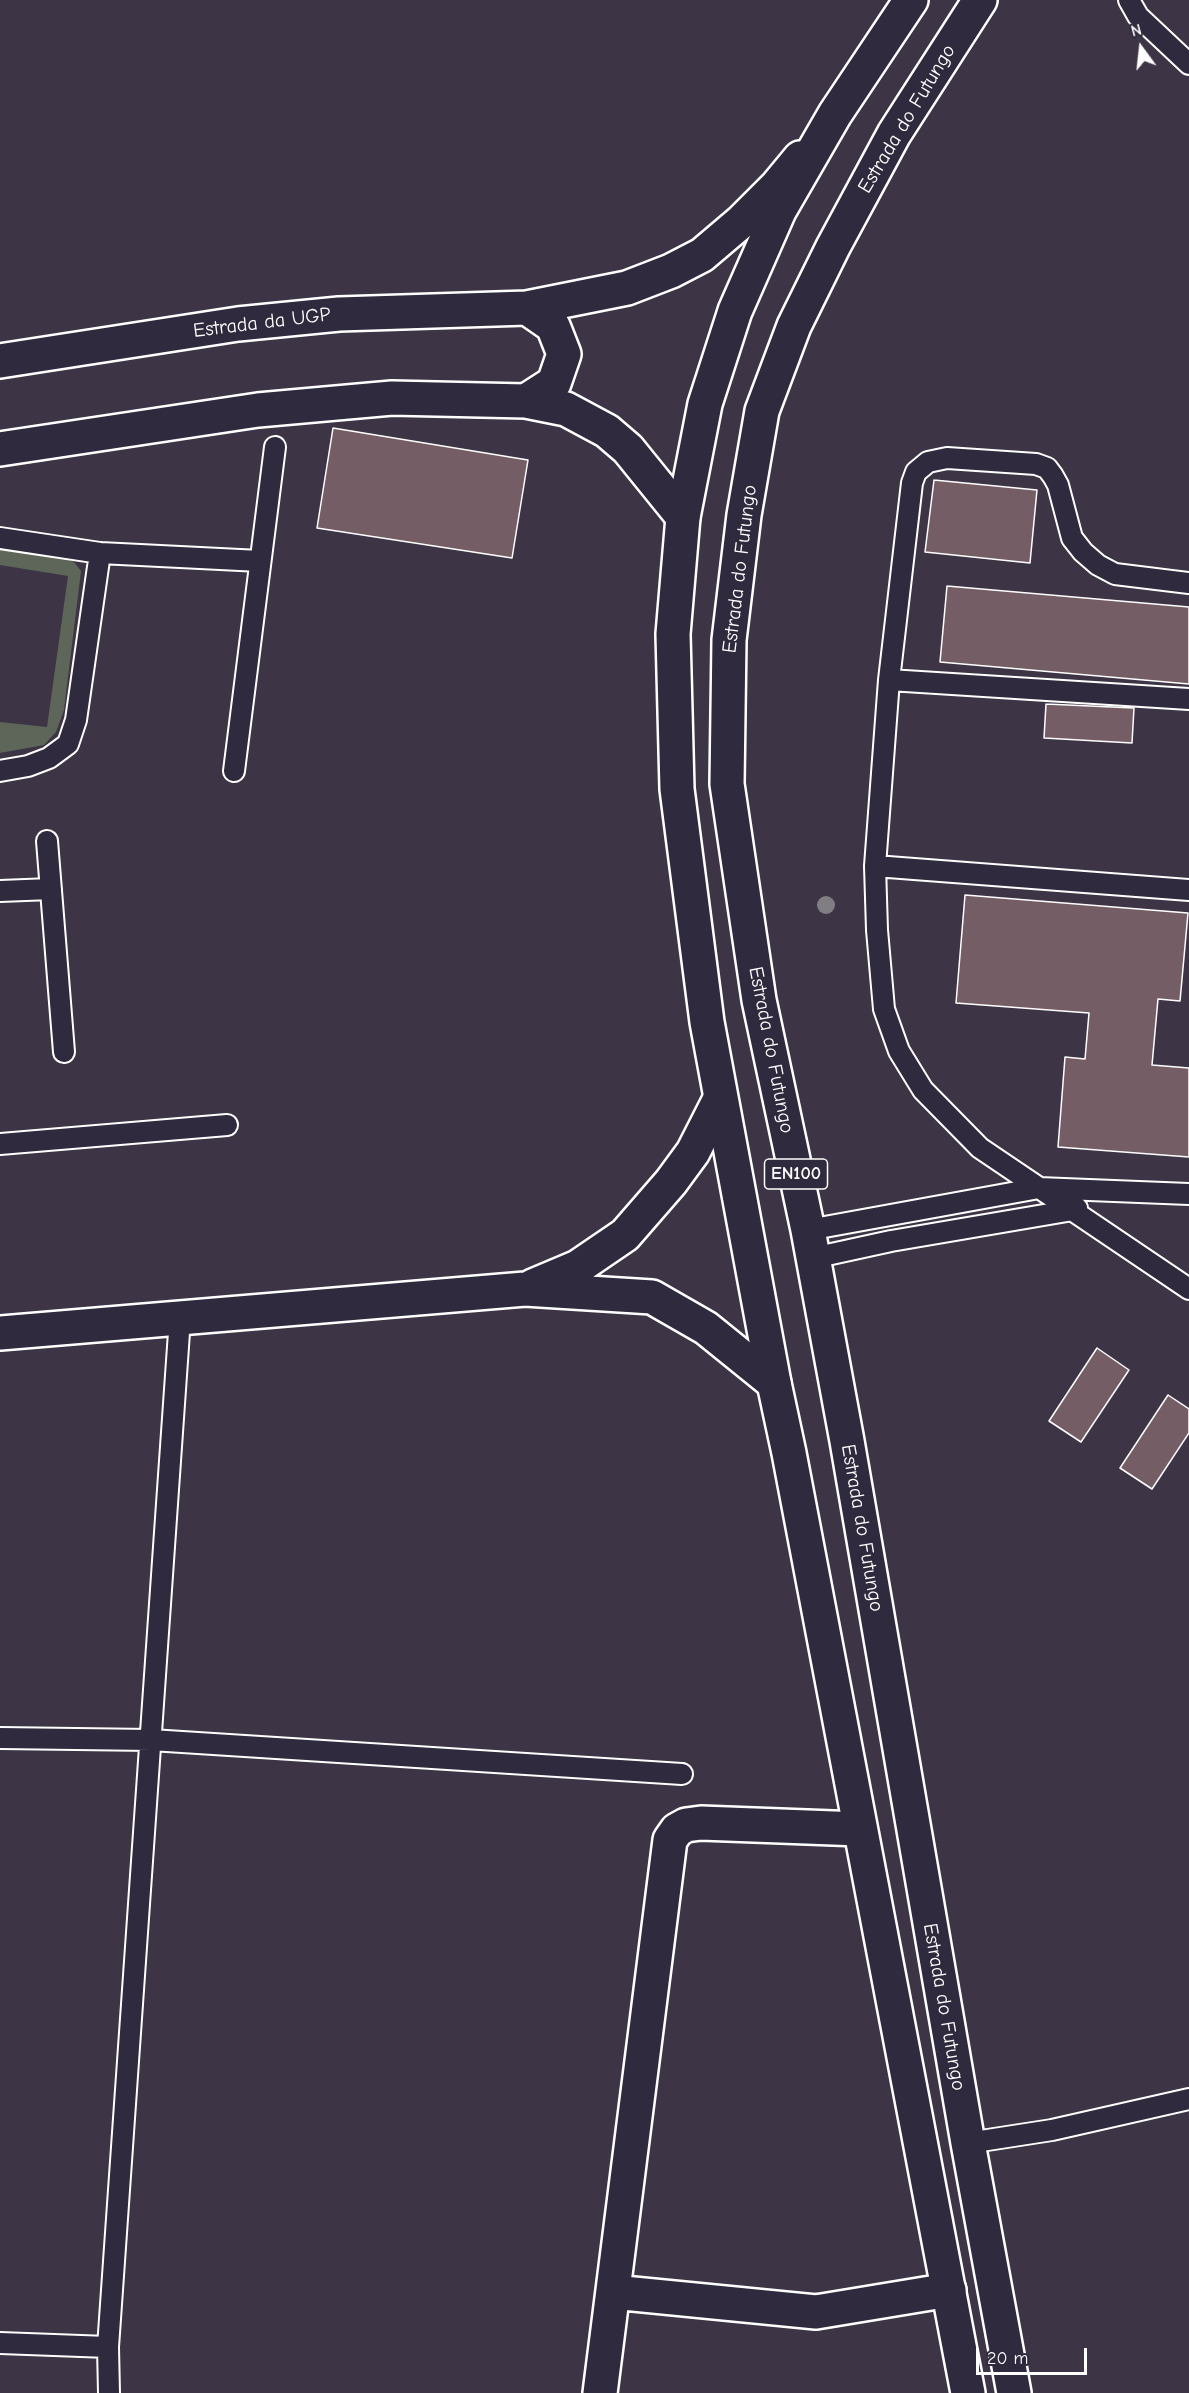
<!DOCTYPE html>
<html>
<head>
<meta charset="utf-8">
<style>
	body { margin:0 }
	#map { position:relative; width:1189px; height:2393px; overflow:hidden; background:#3d3445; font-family:"Comic Neue",sans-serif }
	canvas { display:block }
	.north { position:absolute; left:1111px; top:18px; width:60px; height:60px; -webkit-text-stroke:4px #2f2a3d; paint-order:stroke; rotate:345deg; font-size:16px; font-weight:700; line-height:24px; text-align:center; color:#fff }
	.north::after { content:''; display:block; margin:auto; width:21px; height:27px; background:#fff; clip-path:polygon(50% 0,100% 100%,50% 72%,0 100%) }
	.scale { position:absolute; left:976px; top:2348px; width:111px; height:27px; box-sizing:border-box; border:3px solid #fff; border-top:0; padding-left:8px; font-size:18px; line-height:21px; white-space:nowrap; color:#fff; -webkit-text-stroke:4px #2f2a3d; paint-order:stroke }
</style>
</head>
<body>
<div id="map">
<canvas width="1189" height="2393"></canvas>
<div class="north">N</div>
<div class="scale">20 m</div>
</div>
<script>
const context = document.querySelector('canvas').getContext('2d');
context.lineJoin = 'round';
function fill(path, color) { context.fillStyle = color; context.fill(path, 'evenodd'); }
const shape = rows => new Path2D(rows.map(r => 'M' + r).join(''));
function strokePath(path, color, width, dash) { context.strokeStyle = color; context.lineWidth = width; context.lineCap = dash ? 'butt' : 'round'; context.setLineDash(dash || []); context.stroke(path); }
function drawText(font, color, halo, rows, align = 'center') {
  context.font = font + ' "Comic Neue",sans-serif'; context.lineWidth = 4.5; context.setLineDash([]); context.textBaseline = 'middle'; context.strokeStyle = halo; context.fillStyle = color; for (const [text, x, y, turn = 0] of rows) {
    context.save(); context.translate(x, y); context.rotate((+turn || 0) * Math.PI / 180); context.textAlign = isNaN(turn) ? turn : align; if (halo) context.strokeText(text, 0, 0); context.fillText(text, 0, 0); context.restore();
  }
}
const green = shape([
	[0,550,63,558,74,562,81,571,64,710,56,732,44,745,0,753,0,722,47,727,68,576,0,565]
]);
const building = shape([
	[333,428,528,460,512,558,317,528,333,428],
	[934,480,1037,490,1030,563,925,552,934,480],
	[947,586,1189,607,1189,684,940,662,947,586],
	[1046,704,1134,708,1132,743,1044,738,1046,704],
	[965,895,1188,913,1180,1001,1158,999,1152,1065,1189,1068,1189,1157,1058,1147,1065,1057,1085,1059,1089,1013,956,1003,965,895],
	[1097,1348,1129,1370,1081,1442,1049,1421,1097,1348],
	[1168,1395,1189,1409,1189,1433,1152,1489,1120,1468,1168,1395]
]);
const lane = shape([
	[1129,0,1138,16,1189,64],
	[0,538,100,553,260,561],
	[1189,583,1115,574,1098,565,1083,552,1072,538,1058,485,1053,476,1047,468,1036,464,947,458,928,462,916,472,912,483,889,680,875,866,877,930,884,1009,899,1051,923,1090,980,1148,1189,1289],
	[889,680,1189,699],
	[0,771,28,766,49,758,68,744,76,720,100,553],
	[234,771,275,447],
	[47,841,64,1052],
	[875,866,1189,890],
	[0,891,51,889],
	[0,1144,227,1125],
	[808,1230,1039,1188,1189,1194],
	[813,1258,891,1241,1073,1210,1077,1208],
	[0,1738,151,1740,682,1774],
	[968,2143,1052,2130,1189,2099],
	[0,2343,108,2347],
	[109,2393,108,2347,180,1318]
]);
const street = shape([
	[613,2292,816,2312,949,2290],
	[600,2393,670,1840,677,1830,686,1825,701,1823,860,1829]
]);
const secondary = shape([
	[0,361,238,324,339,314,527,308,627,288,671,271,702,255,742,221,776,187,800,158],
	[526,401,554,383,564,354,553,326,527,308],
	[0,449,258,410,392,398,526,401,566,409,607,431,628,449,683,517],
	[533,1286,578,1267,625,1235,671,1182,693,1152,720,1099],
	[0,1333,525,1289,652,1297,706,1328,774,1383]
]);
const primary = shape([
	[911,0,835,114,779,211,735,311,705,404,683,517,673,634,677,789,707,1022,774,1383,789,1453,968,2393],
	[980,0,894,134,833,247,794,326,762,411,744,515,729,640,727,784,759,1000,808,1230,847,1441,968,2143,1014,2393]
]);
const trees = [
	[826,905]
];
const shields = [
	[796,1174,63]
];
const shieldNames = [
	["EN100",796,1174]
];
const streetNames = [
	["Estrada do Futungo",907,119,-59],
	["Estrada da UGP",262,323,-7],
	["Estrada do Futungo",740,569,-83],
	["Estrada do Futungo",771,1050,79],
	["Estrada do Futungo",862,1528,80],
	["Estrada do Futungo",944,2007,80]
];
fill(green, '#5e6659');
fill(building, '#755d66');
strokePath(building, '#fff', 1.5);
strokePath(lane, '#fff', 24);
strokePath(street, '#fff', 38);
strokePath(secondary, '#fff', 38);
strokePath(primary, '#fff', 38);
strokePath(lane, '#2f2a3d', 20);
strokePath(street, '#2f2a3d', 33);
strokePath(secondary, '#2f2a3d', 33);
strokePath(primary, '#2f2a3d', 33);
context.fillStyle = '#807e82';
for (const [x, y] of trees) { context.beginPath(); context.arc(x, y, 9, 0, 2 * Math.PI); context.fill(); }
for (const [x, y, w] of shields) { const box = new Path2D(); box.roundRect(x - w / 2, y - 15, w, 30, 4.5); context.fillStyle = '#2f2a3d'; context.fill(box); strokePath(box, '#fff', 1.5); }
drawText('bold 18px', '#fff', null, shieldNames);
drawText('20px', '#fff', '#2f2a3d', streetNames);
</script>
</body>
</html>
